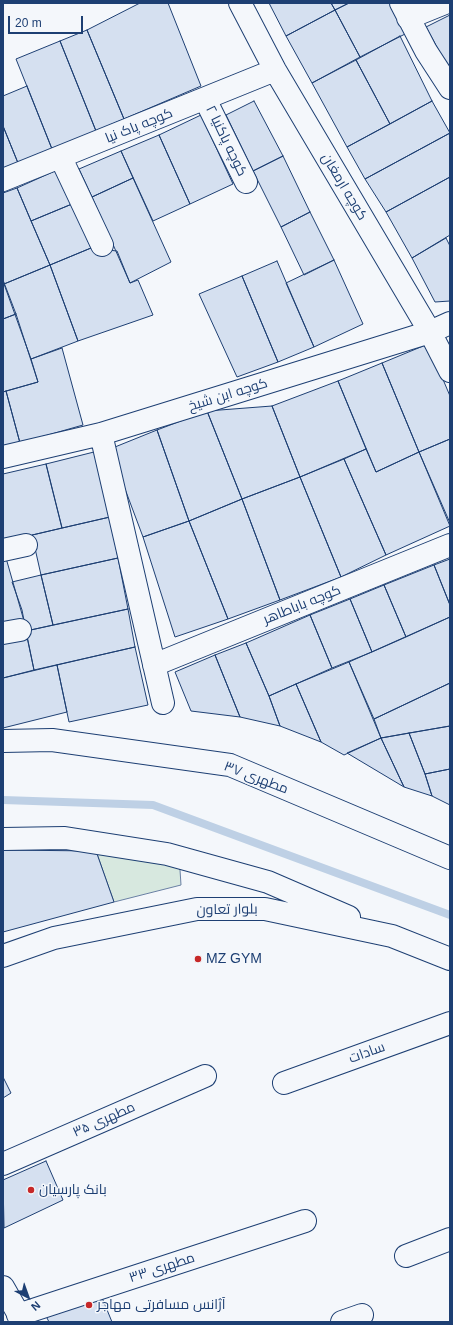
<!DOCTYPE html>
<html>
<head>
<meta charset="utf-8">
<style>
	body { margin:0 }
	#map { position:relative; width:453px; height:1325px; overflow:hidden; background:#f4f7fb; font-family:Helvetica,sans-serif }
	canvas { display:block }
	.frame { position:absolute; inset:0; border:4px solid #1d3f73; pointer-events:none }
	.north { position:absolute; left:8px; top:1277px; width:40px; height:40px; -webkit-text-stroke:3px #f4f7fb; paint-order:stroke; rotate:139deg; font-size:11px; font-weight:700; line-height:16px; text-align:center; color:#1d3f73 }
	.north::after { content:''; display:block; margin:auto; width:14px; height:18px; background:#1d3f73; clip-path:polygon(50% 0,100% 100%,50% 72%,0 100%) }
	.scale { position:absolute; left:8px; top:16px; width:75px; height:18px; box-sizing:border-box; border:2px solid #1d3f73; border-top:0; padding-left:5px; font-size:12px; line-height:14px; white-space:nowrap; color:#1d3f73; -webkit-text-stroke:3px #f4f7fb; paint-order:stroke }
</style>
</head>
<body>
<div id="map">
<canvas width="453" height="1325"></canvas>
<div class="frame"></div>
<div class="north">N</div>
<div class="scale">20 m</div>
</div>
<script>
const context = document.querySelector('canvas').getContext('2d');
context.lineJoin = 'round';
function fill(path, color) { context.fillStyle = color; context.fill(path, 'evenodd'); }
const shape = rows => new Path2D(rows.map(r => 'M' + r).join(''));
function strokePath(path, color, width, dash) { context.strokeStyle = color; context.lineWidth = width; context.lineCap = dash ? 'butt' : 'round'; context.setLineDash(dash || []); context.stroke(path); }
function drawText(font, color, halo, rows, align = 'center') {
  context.font = font + ' Helvetica,Cairo,sans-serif'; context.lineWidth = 3; context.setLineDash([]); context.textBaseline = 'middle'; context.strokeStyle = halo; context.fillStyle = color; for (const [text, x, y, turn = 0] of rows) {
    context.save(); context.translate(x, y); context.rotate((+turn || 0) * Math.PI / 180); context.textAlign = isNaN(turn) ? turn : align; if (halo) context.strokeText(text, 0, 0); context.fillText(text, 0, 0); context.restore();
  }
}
const green = shape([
	[96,851,174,861,180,870,181,885,114,902,96,851]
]);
const stream = shape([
	[3,800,153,805,450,915]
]);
const building = shape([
	[140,3,168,3,201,86,124,119,87,30,140,3],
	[269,3,331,3,335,10,286,36,269,3],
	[331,3,349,3,335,10,331,3],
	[349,3,391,3,407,33,360,57,335,10,349,3],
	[335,10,360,57,312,83,286,36,335,10],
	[450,15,450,71,426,27,450,15],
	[87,30,124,119,96,131,60,41,87,30],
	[400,36,432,101,390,124,356,60,400,36],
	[60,41,96,131,52,149,16,59,60,41],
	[356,60,390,124,347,147,312,83,356,60],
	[27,86,52,149,18,163,3,126,3,96,27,86],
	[254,101,283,156,253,171,226,115,254,101],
	[432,101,450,133,365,179,347,147,432,101],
	[201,115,233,184,190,204,159,135,201,115],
	[3,126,18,163,3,169,3,126],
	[450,133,450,177,386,212,365,179,450,133],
	[159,135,190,204,153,221,121,151,159,135],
	[121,151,133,178,92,197,79,169,121,151],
	[283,156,310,212,281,227,253,171,283,156],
	[57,170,72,204,31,221,17,188,57,170],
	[450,177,450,235,412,258,386,212,450,177],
	[133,178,171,262,130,283,92,197,133,178],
	[17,188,50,265,4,284,3,280,3,193,17,188],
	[72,204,91,248,50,265,31,221,72,204],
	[310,212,334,260,304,275,281,227,310,212],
	[446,238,450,246,450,301,435,302,412,258,446,238],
	[91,248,117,251,130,283,138,280,153,315,78,341,50,265,91,248],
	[334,260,363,324,314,347,286,283,334,260],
	[277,261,314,347,278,362,242,276,277,261],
	[50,265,78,341,31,359,4,284,50,265],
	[242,276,278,362,237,377,199,294,242,276],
	[3,280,16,314,3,319,3,280],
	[16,314,38,382,3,392,3,319,16,314],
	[428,344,450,396,450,439,419,452,382,363,428,344],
	[62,348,83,425,20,443,6,391,38,382,31,359,62,348],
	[382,363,419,452,376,472,338,381,382,363],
	[338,381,366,449,300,477,272,406,338,381],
	[6,391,20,443,3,448,3,392,6,391],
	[272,406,300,477,242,499,207,411,272,406],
	[207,411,242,499,189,521,157,430,207,411],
	[157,430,189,521,143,537,110,449,157,430],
	[450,439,450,523,419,452,450,439],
	[366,449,376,472,419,452,450,526,386,555,344,459,366,449],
	[98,451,110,517,62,528,46,464,98,451],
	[344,459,386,555,341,577,300,477,344,459],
	[46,464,62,528,3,542,3,474,46,464],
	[300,477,341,577,280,600,242,499,300,477],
	[242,499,280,600,228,619,189,521,242,499],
	[110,517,118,558,41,575,32,535,110,517],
	[189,521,228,619,175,637,143,537,189,521],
	[6,558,24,621,3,626,3,559,6,558],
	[118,558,128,609,53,625,41,575,118,558],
	[450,559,450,605,434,565,450,559],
	[434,565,450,605,450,617,406,637,384,585,434,565],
	[41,575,53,625,26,631,22,610,12,582,41,575],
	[384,585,406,637,372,652,350,599,384,585],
	[350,599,372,652,332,668,310,615,350,599],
	[128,609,135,647,34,670,26,631,128,609],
	[310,615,332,668,269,696,246,643,310,615],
	[450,617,450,683,374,719,349,662,450,617],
	[27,637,34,670,3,678,3,644,27,637],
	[246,643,269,696,280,726,240,717,215,655,246,643],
	[135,647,148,705,69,722,57,665,135,647],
	[215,655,240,717,191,711,175,672,215,655],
	[349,662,381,738,344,755,321,742,296,684,349,662],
	[57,665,67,712,3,728,3,678,57,665],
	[450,683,450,726,381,738,374,719,450,683],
	[296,684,321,742,280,726,269,696,296,684],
	[450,726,450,769,425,774,409,733,450,726],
	[409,733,425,774,432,796,404,787,381,738,409,733],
	[381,738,404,787,347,753,381,738],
	[450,769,450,805,432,796,425,774,450,769],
	[3,850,96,851,114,902,3,932,3,850],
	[3,1077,11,1093,3,1098,3,1077],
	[46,1161,63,1200,4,1228,3,1180,46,1161],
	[101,1295,112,1322,49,1322,46,1316,101,1295]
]);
const minor = shape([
	[240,3,275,70,430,332,450,371],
	[401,3,426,51,450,88],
	[408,18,445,3],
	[205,99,246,182],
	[61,158,102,245],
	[3,180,275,70],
	[101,434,163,703],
	[3,457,101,434,430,332,450,323],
	[3,550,26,545],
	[3,633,20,630],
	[154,665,450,545],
	[284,1083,450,1023],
	[3,1164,205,1076],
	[406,1256,450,1239],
	[18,1315,305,1221],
	[342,1322,362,1315]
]);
const tertiary = shape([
	[3,741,52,740,230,765,450,858],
	[3,839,65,838,167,854,268,882,349,917],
	[3,956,54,938,197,909,265,909,392,936,450,959],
	[3,1287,23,1322]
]);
const markers = [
	[198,959,4,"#c62828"],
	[31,1190,4,"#c62828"],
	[89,1305,4,"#c62828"]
];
const streetNames = [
	["کوچه پاک نیا",139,126,-22],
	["کوچه پاکنیا ۲",226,141,64],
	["کوچه ارمغان",344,187,59],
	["کوچه ابن شیخ",228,395,-17],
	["کوچه باباطاهر",302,605,-22],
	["مطهری ۳۷",256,778,21],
	["بلوار تعاون",227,910,-1],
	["سادات",367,1053,-20],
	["مطهری ۳۵",104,1120,-24],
	["مطهری ۳۳",162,1268,-18]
];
const poiNames = [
	["MZ GYM",206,959],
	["بانک پارسیان",39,1190],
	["آژانس مسافرتی مهاجر",97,1305]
];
fill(green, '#d7e8df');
strokePath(green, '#687fa3', 1);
strokePath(stream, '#bed0e5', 8);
fill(building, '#d5e0f0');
strokePath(building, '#1d3f73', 1);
strokePath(minor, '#1d3f73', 24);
strokePath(tertiary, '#1d3f73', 24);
strokePath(minor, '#f4f7fb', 22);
strokePath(tertiary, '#f4f7fb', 22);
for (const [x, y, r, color] of markers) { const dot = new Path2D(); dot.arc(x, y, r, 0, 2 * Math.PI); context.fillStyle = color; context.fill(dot); strokePath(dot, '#f4f7fb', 1.5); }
drawText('14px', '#1d3f73', '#f4f7fb', streetNames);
drawText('14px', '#1d3f73', '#f4f7fb', poiNames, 'left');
</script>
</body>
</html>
